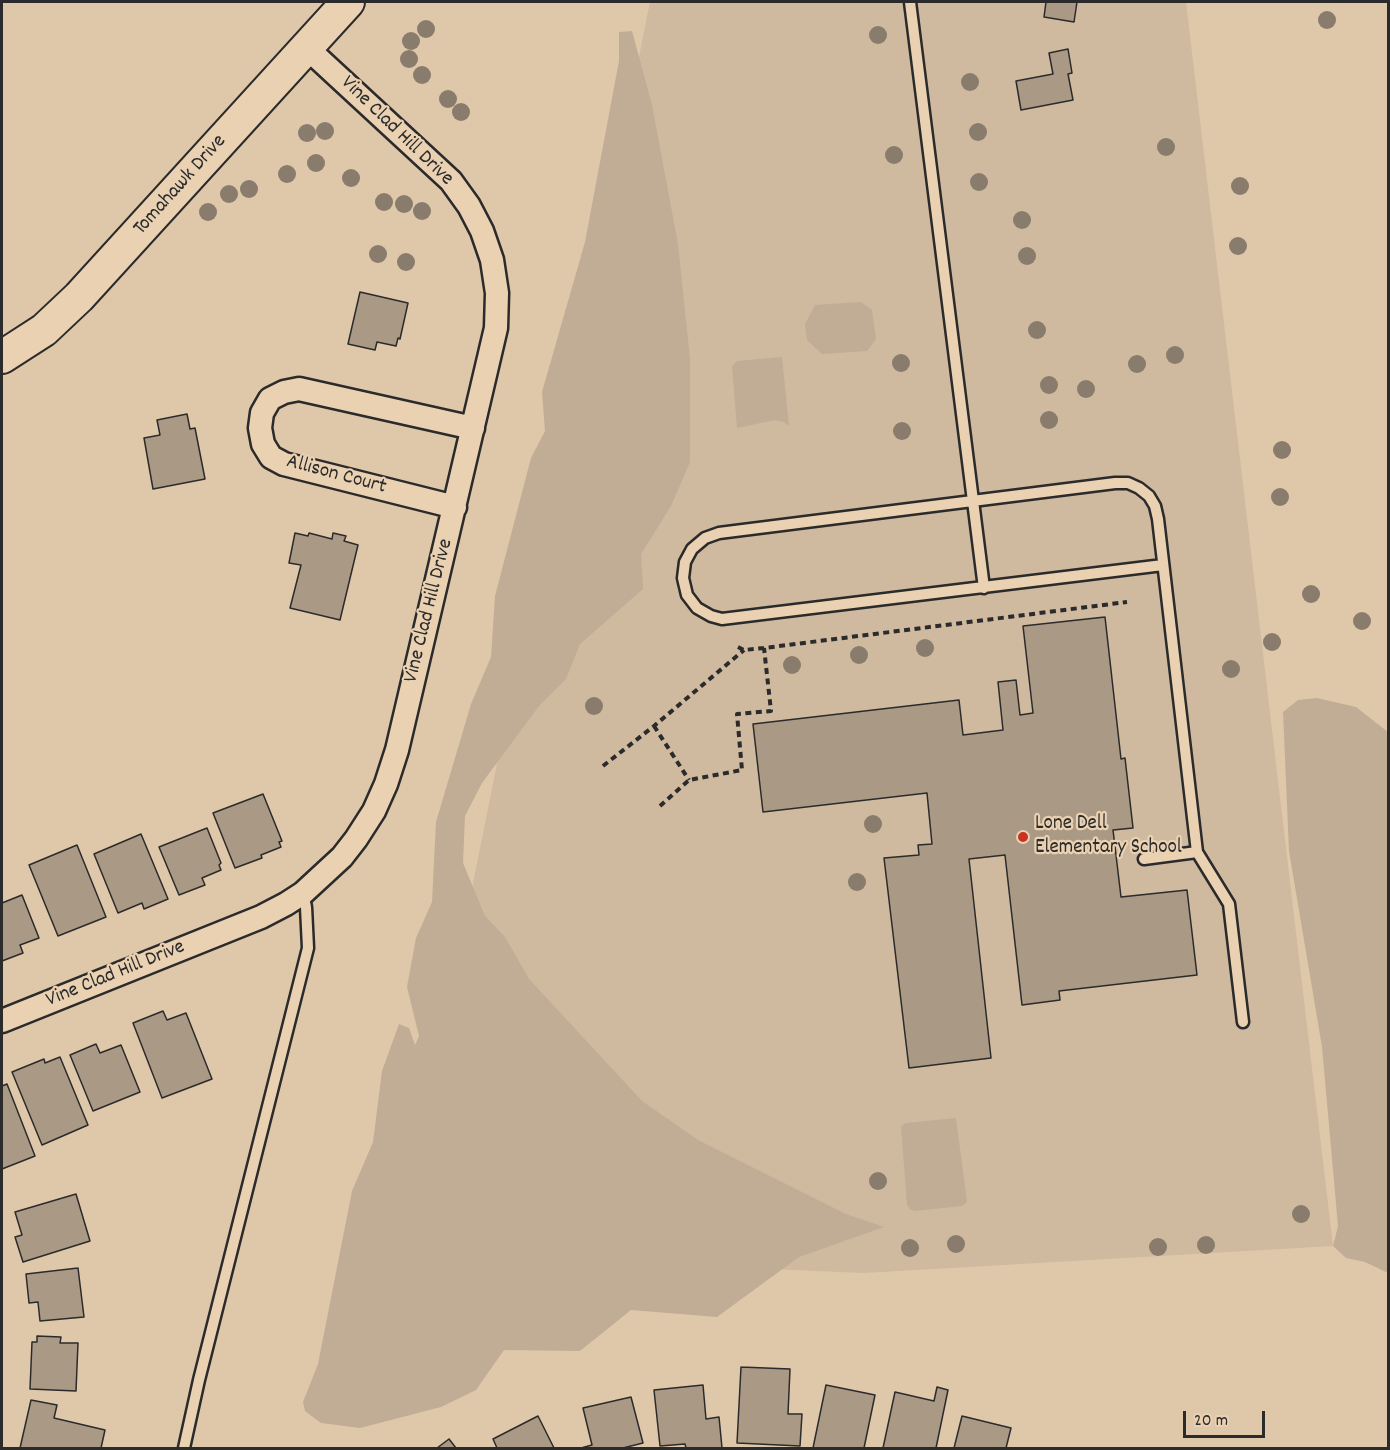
<!DOCTYPE html>
<html>
<head>
<meta charset="utf-8">
<style>
	body { margin:0 }
	#map { position:relative; width:1390px; height:1450px; overflow:hidden; background:#dfc7aa; font-family:Dekko,sans-serif }
	canvas { display:block }
	.frame { position:absolute; inset:0; border:3px solid #2b2b2b; pointer-events:none }
	.scale { position:absolute; left:1183px; top:1411px; width:82px; height:27px; box-sizing:border-box; border:3px solid #2b2b2b; border-top:0; padding-left:8px; font-size:18px; line-height:21px; white-space:nowrap; color:#2b2b2b; -webkit-text-stroke:4px #ead1b2; paint-order:stroke }
</style>
</head>
<body>
<div id="map">
<canvas width="1390" height="1450"></canvas>
<div class="frame"></div>
<div class="scale">20 m</div>
</div>
<script>
const context = document.querySelector('canvas').getContext('2d');
context.lineJoin = 'round';
function fill(path, color) { context.fillStyle = color; context.fill(path, 'evenodd'); }
const shape = rows => new Path2D(rows.map(r => 'M' + r).join(''));
function strokePath(path, color, width, dash) { context.strokeStyle = color; context.lineWidth = width; context.lineCap = dash ? 'butt' : 'round'; context.setLineDash(dash || []); context.stroke(path); }
function drawText(font, color, halo, rows, align = 'center') {
  context.font = font + ' Dekko,sans-serif'; context.lineWidth = 4.5; context.setLineDash([]); context.textBaseline = 'middle'; context.strokeStyle = halo; context.fillStyle = color; for (const [text, x, y, turn = 0] of rows) {
    context.save(); context.translate(x, y); context.rotate((+turn || 0) * Math.PI / 180); context.textAlign = isNaN(turn) ? turn : align; if (halo) context.strokeText(text, 0, 0); context.fillText(text, 0, 0); context.restore();
  }
}
const built = shape([
	[650,2,1186,2,1333,1246,864,1273,606,1262,410,1197]
]);
const green = shape([
	[632,31,652,105,678,244,690,359,690,462,671,506,641,554,643,589,580,644,566,679,539,706,482,783,465,816,463,863,485,916,505,937,529,979,642,1101,698,1140,846,1214,884,1227,799,1257,717,1317,631,1310,580,1351,504,1350,476,1390,441,1407,360,1428,321,1423,305,1411,303,1402,318,1364,352,1191,373,1142,382,1071,399,1024,409,1028,415,1045,419,1036,407,987,416,938,432,902,436,822,471,704,491,657,495,596,531,458,545,431,542,392,585,242,619,61,619,32],
	[861,302,872,310,876,339,867,351,822,354,807,340,805,324,815,305],
	[782,357,789,426,784,422,775,420,737,428,732,366,737,361],
	[1317,698,1356,707,1388,732,1388,1273,1365,1262,1346,1258,1333,1246,1338,1226,1322,1047,1289,851,1283,712,1298,700],
	[956,1118,967,1202,962,1206,915,1211,911,1210,907,1205,901,1126,906,1123]
]);
const building = shape([
	[1046,2,1077,2,1074,22,1044,17,1046,2],
	[1068,49,1072,73,1068,74,1073,100,1021,110,1016,81,1053,74,1049,53,1068,49],
	[360,292,408,303,400,339,398,338,396,346,377,342,375,350,348,344,360,292],
	[187,414,190,429,195,428,205,479,153,489,144,438,160,435,157,420,187,414],
	[295,533,308,536,309,533,332,539,333,533,346,536,344,541,358,545,340,620,290,608,301,565,289,563,295,533],
	[1105,617,1121,759,1125,758,1133,828,1113,830,1121,897,1187,890,1197,975,1059,991,1060,1000,1022,1005,1005,855,969,859,991,1058,909,1068,884,858,919,855,918,845,932,844,927,793,763,812,753,724,959,700,963,735,1003,730,998,682,1016,680,1020,715,1033,713,1023,626,1105,617],
	[263,794,282,841,279,842,281,847,261,855,262,858,235,868,213,813,263,794],
	[207,828,221,863,219,865,221,870,202,878,205,885,179,895,159,847,207,828],
	[141,834,168,899,144,909,142,903,118,913,94,854,141,834],
	[77,845,106,917,58,936,29,865,77,845],
	[22,895,39,938,20,945,23,953,2,961,2,903,22,895],
	[163,1011,167,1020,186,1013,212,1079,162,1098,133,1023,163,1011],
	[96,1044,100,1053,121,1045,140,1092,93,1111,70,1055,96,1044],
	[60,1057,88,1125,42,1145,12,1072,44,1059,45,1063,60,1057],
	[7,1084,35,1156,2,1169,2,1086,7,1084],
	[76,1194,90,1241,23,1262,15,1237,22,1235,15,1212,76,1194],
	[78,1268,84,1317,40,1321,38,1302,29,1303,26,1274,78,1268],
	[37,1336,61,1337,60,1343,78,1343,76,1391,30,1389,32,1342,37,1342,37,1336],
	[741,1367,790,1369,788,1414,802,1414,800,1446,737,1443,741,1367],
	[703,1385,706,1419,719,1417,722,1448,686,1448,685,1444,660,1446,654,1390,703,1385],
	[826,1385,875,1395,864,1448,813,1448,826,1385],
	[937,1387,948,1390,936,1448,883,1448,895,1392,934,1401,937,1387],
	[631,1397,643,1443,623,1448,581,1448,592,1445,583,1408,631,1397],
	[31,1400,57,1405,54,1418,105,1430,101,1448,20,1448,31,1400],
	[538,1416,554,1448,497,1448,493,1439,538,1416],
	[962,1416,1011,1428,1006,1448,954,1448,962,1416],
	[449,1439,456,1448,437,1448,449,1439]
]);
const path = shape([
	[738,647,744,650,764,648,1127,602],
	[654,726,689,780],
	[603,766,654,726,744,650],
	[660,806,689,780,742,770,737,714,771,711,764,648]
]);
const lane = shape([
	[910,2,984,588],
	[1163,565,722,619,711,616,697,608,687,595,683,578,685,562,692,549,705,538,719,533,1115,483,1128,483,1139,488,1149,496,1155,506,1158,519,1197,852,1229,904,1243,1022],
	[1144,859,1197,852],
	[184,1448,199,1380,308,948,306,907,303,893]
]);
const street = shape([
	[455,507,284,464,271,457,263,444,260,428,262,413,270,399,284,392,299,389,473,428],
	[2,1021,261,917,286,904,303,893,342,857,356,839,374,811,386,784,397,750,496,328,497,293,492,260,482,231,469,206,451,181,306,47]
]);
const secondary = shape([
	[2,357,44,330,79,297,348,2]
]);
const trees = [
	[1327,20],
	[426,29],
	[878,35],
	[411,41],
	[409,59],
	[422,75],
	[970,82],
	[448,99],
	[461,112],
	[325,131],
	[978,132],
	[307,133],
	[1166,147],
	[894,155],
	[316,163],
	[287,174],
	[351,178],
	[979,182],
	[1240,186],
	[249,189],
	[229,194],
	[384,202],
	[404,204],
	[422,211],
	[208,212],
	[1022,220],
	[1238,246],
	[378,254],
	[1027,256],
	[406,262],
	[1037,330],
	[1175,355],
	[901,363],
	[1137,364],
	[1049,385],
	[1086,389],
	[1049,420],
	[902,431],
	[1282,450],
	[1280,497],
	[1311,594],
	[1362,621],
	[1272,642],
	[925,648],
	[859,655],
	[792,665],
	[1231,669],
	[594,706],
	[873,824],
	[857,882],
	[878,1181],
	[1301,1214],
	[956,1244],
	[1206,1245],
	[1158,1247],
	[910,1248]
];
const markers = [
	[1023,837,6,"#c8321e"]
];
const streetNames = [
	["Vine Clad Hill Drive",396,132,44],
	["Tomahawk Drive",181,186,-48],
	["Allison Court",336,476,15],
	["Vine Clad Hill Drive",430,611,-76],
	["Vine Clad Hill Drive",116,975,-22]
];
const poiNames = [
	["Lone Dell",1035,825],
	["Elementary School",1035,849]
];
fill(built, '#cfb99f');
fill(green, '#c1ad95');
fill(building, '#aa9984');
strokePath(building, '#2b2b2b', 1.5);
strokePath(lane, '#2b2b2b', 15);
strokePath(street, '#2b2b2b', 27);
strokePath(secondary, '#2b2b2b', 36);
strokePath(path, '#2b2b2b', 4, [6, 4.5]);
strokePath(lane, '#ead1b2', 10);
strokePath(street, '#ead1b2', 22);
strokePath(secondary, '#ead1b2', 32);
context.fillStyle = '#897c6d';
for (const [x, y] of trees) { context.beginPath(); context.arc(x, y, 9, 0, 2 * Math.PI); context.fill(); }
for (const [x, y, r, color] of markers) { const dot = new Path2D(); dot.arc(x, y, r, 0, 2 * Math.PI); context.fillStyle = color; context.fill(dot); strokePath(dot, '#ead1b2', 2); }
drawText('21px', '#2b2b2b', '#ead1b2', streetNames);
drawText('21px', '#2b2b2b', '#ead1b2', poiNames, 'left');
</script>
</body>
</html>
